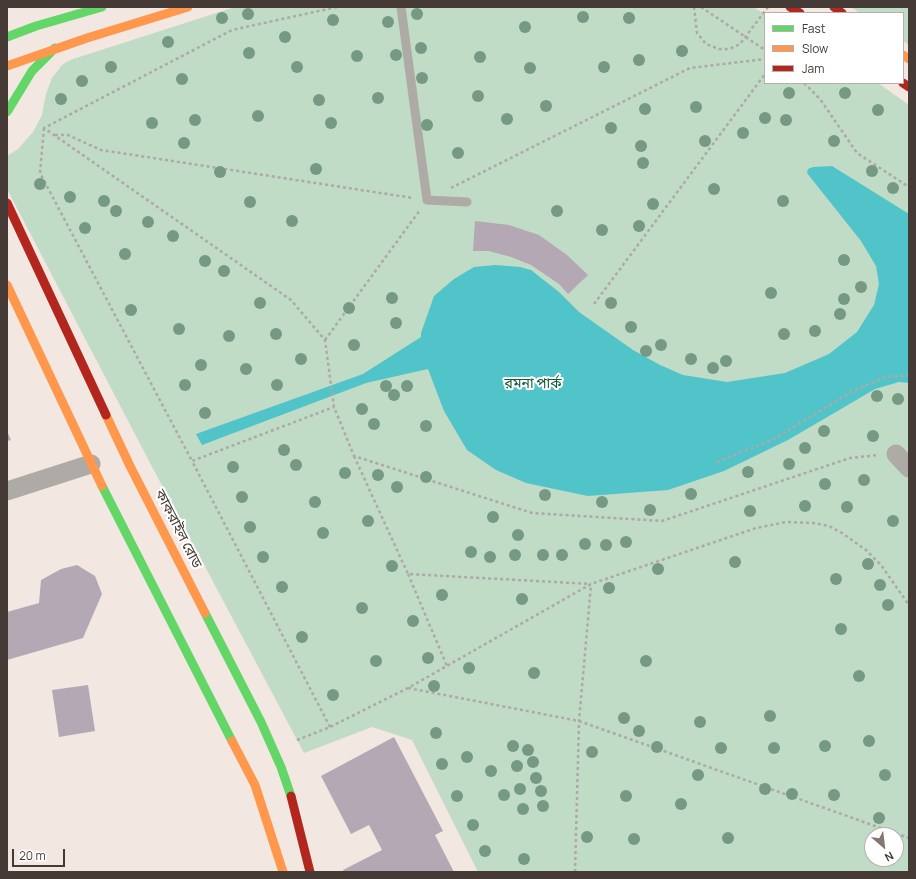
<!DOCTYPE html>
<html>
<head>
<meta charset="utf-8">
<style>
	body { margin:0 }
	#map { position:relative; width:916px; height:879px; overflow:hidden; background:#f3e7e1; font-family:Manrope,sans-serif }
	canvas { display:block }
	.frame { position:absolute; inset:0; border:8px solid #453a35; pointer-events:none }
	.legend { position:absolute; left:764px; top:12px; width:140px; height:72px; box-sizing:border-box; background:#fff; border:1px solid #b5b0ae; margin:0; padding:5px 7px; list-style:none; font-size:12px; color:#453a35 }
	.legend li { display:flex; align-items:center; gap:8px; height:20px }
	.legend b { width:20px; border:1px solid #b5b0ae }
	.north { position:absolute; left:864px; top:827px; width:40px; height:40px; box-sizing:border-box; background:#fff; border:1px solid #b5b0ae; border-radius:50%; rotate:152deg; font-size:11px; font-weight:700; line-height:16px; text-align:center; color:#453a35 }
	.north::after { content:''; display:block; margin:auto; width:14px; height:18px; background:#827771; clip-path:polygon(50% 0,100% 100%,50% 72%,0 100%) }
	.scale { position:absolute; left:12px; top:849px; width:53px; height:18px; box-sizing:border-box; border:2px solid #453a35; border-top:0; padding-left:5px; font-size:12px; line-height:14px; white-space:nowrap; color:#453a35; -webkit-text-stroke:3px #fff; paint-order:stroke }
</style>
</head>
<body>
<div id="map">
<canvas width="916" height="879"></canvas>
<div class="frame"></div>
<ul class="legend">
<li><b style="height:5px;background:#63d668"></b>Fast</li>
<li><b style="height:5px;background:#ff974d"></b>Slow</li>
<li><b style="height:5px;background:#b3261e"></b>Jam</li>
</ul>
<div class="north">N</div>
<div class="scale">20 m</div>
</div>
<script>
const context = document.querySelector('canvas').getContext('2d');
context.lineJoin = 'round';
function fill(path, color) { context.fillStyle = color; context.fill(path, 'evenodd'); }
const shape = rows => new Path2D(rows.map(r => 'M' + r).join(''));
function strokePath(path, color, width, dash) { context.strokeStyle = color; context.lineWidth = width; context.lineCap = dash ? 'butt' : 'round'; context.setLineDash(dash || []); context.stroke(path); }
function drawText(font, color, halo, rows, align = 'center') {
  context.font = font + ' Manrope,"Noto Sans Bengali",sans-serif'; context.lineWidth = 4; context.setLineDash([]); context.textBaseline = 'middle'; context.strokeStyle = halo; context.fillStyle = color; for (const [text, x, y, turn = 0] of rows) {
    context.save(); context.translate(x, y); context.rotate((+turn || 0) * Math.PI / 180); context.textAlign = isNaN(turn) ? turn : align; if (halo) context.strokeText(text, 0, 0); context.fillText(text, 0, 0); context.restore();
  }
}
const green = shape([
	[235,7,753,7,765,14,765,83,878,83,909,105,909,872,478,872,412,740,372,727,304,753,149,461,7,189,7,156,18,149,33,132,42,115,46,94,52,78,62,65,70,60],
	[872,835,896,835,896,859,872,859],
	[851,7,909,7,909,45,903,41,903,13,860,13]
]);
const water = shape([
	[832,166,909,214,909,383,899,382,875,389,788,440,724,471,668,490,588,496,526,483,496,470,467,450,444,411,428,369,366,383,202,445,196,434,363,374,421,337,421,333,434,296,454,279,474,267,495,265,520,267,531,270,559,292,579,312,633,350,660,365,683,375,727,382,785,373,829,354,857,332,874,305,879,284,876,266,861,241,807,173,808,169,813,167]
]);
const building = shape([
	[475,221,509,225,539,235,567,255,588,275,568,294,559,284,531,265,511,257,489,251,473,251],
	[7,431,11,440,7,441],
	[77,565,95,576,102,594,83,638,7,660,7,612,39,603,41,580,61,569],
	[88,685,95,731,59,737,52,690],
	[394,737,443,831,435,835,454,872,344,872,343,870,382,850,369,825,351,834,321,776]
]);
const path = shape([
	[337,7,232,30,44,128,291,300,325,340,334,407,354,456,532,513,662,521,850,458,879,455],
	[694,7,697,33,706,44,719,49,729,49,740,44,768,7],
	[701,7,765,50],
	[804,83,820,99,857,153,909,187],
	[44,128,40,173,192,461],
	[55,135,68,135,101,150,413,198],
	[451,188,690,68,765,59],
	[594,304,765,74],
	[325,340,420,210],
	[354,456,408,574,591,584],
	[717,462,774,439,851,392,885,377,909,375],
	[408,574,447,666],
	[408,688,579,721,909,838],
	[330,727,192,461,334,407],
	[297,740,330,727,408,688,591,584,756,528,786,522,814,523,829,526,842,533,866,550,881,565,909,605],
	[575,872,579,721,591,585]
]);
const lane = shape([
	[401,7,427,200,467,202]
]);
const street = shape([
	[896,454,909,468],
	[7,491,91,464]
]);
const fast = shape([
	[7,37,36,26,102,7],
	[7,112,32,71,55,48],
	[102,486,232,741],
	[205,613,261,722,281,767,291,796]
]);
const slow = shape([
	[903,55,909,59],
	[7,66,87,38,188,7],
	[7,285,102,486],
	[106,415,130,466,205,613],
	[232,741,255,785,283,872]
]);
const jam = shape([
	[790,7,800,13],
	[834,7,842,13],
	[903,83,909,87],
	[7,203,106,415],
	[291,796,310,872]
]);
const trees = [
	[248,14],
	[417,14],
	[583,17],
	[222,18],
	[629,18],
	[333,20],
	[388,22],
	[525,27],
	[285,37],
	[168,42],
	[421,48],
	[682,51],
	[249,53],
	[396,55],
	[357,56],
	[480,57],
	[639,60],
	[111,67],
	[297,67],
	[604,67],
	[530,68],
	[422,78],
	[182,79],
	[82,81],
	[789,93],
	[845,93],
	[478,96],
	[378,98],
	[61,99],
	[319,100],
	[546,106],
	[696,107],
	[645,109],
	[878,110],
	[258,116],
	[765,118],
	[507,119],
	[195,120],
	[786,120],
	[152,123],
	[331,123],
	[427,125],
	[611,128],
	[743,133],
	[705,141],
	[834,141],
	[184,143],
	[641,146],
	[458,153],
	[643,163],
	[316,169],
	[872,171],
	[220,172],
	[40,184],
	[893,188],
	[714,189],
	[70,197],
	[104,201],
	[783,201],
	[250,202],
	[653,204],
	[116,211],
	[557,211],
	[292,221],
	[148,222],
	[639,226],
	[85,228],
	[602,230],
	[173,236],
	[125,254],
	[844,260],
	[205,261],
	[224,271],
	[861,287],
	[771,293],
	[392,298],
	[844,299],
	[260,303],
	[611,303],
	[349,308],
	[131,310],
	[840,314],
	[396,323],
	[631,327],
	[179,329],
	[815,331],
	[276,334],
	[784,334],
	[229,336],
	[354,345],
	[661,345],
	[646,351],
	[301,359],
	[691,359],
	[726,361],
	[201,365],
	[713,368],
	[246,369],
	[185,385],
	[277,385],
	[386,386],
	[407,386],
	[394,395],
	[877,396],
	[898,399],
	[362,409],
	[205,413],
	[374,424],
	[426,426],
	[824,431],
	[873,436],
	[805,448],
	[284,450],
	[789,464],
	[296,465],
	[233,467],
	[748,472],
	[345,473],
	[378,475],
	[426,477],
	[864,480],
	[825,484],
	[397,487],
	[691,494],
	[545,495],
	[242,497],
	[315,502],
	[602,502],
	[805,506],
	[847,507],
	[650,510],
	[750,511],
	[493,517],
	[368,521],
	[893,521],
	[250,527],
	[323,533],
	[518,535],
	[626,542],
	[585,544],
	[606,545],
	[471,552],
	[515,555],
	[543,555],
	[562,555],
	[263,557],
	[490,557],
	[735,562],
	[868,564],
	[392,566],
	[658,569],
	[836,579],
	[880,585],
	[282,587],
	[609,588],
	[442,595],
	[522,599],
	[888,605],
	[362,608],
	[413,621],
	[841,629],
	[302,637],
	[428,658],
	[376,661],
	[646,661],
	[469,668],
	[534,673],
	[859,676],
	[434,686],
	[333,695],
	[770,716],
	[624,718],
	[700,722],
	[639,731],
	[436,733],
	[869,741],
	[513,746],
	[825,746],
	[657,747],
	[721,748],
	[774,748],
	[528,750],
	[592,752],
	[467,757],
	[533,762],
	[442,764],
	[517,766],
	[491,771],
	[698,775],
	[885,775],
	[536,778],
	[520,789],
	[765,789],
	[541,791],
	[792,794],
	[504,795],
	[834,795],
	[457,796],
	[626,796],
	[681,804],
	[543,806],
	[523,809],
	[879,818],
	[473,825],
	[587,837],
	[728,838],
	[634,839],
	[485,851],
	[524,859]
];
const parkNames = [
	["রমনা পার্ক",533,384]
];
const streetNames = [
	["কাকরাইল রোড",178,529,63]
];
fill(green, '#c0dbc6');
fill(water, '#51c4c9');
fill(building, '#b4a8b4');
strokePath(path, '#aea9a5', 2.5, [3, 3]);
strokePath(lane, '#aeaaa6', 9);
strokePath(street, '#aeaaa6', 19);
strokePath(fast, '#63d668', 9);
strokePath(slow, '#ff974d', 9);
strokePath(jam, '#b3261e', 9);
context.fillStyle = '#769984';
for (const [x, y] of trees) { context.beginPath(); context.arc(x, y, 6, 0, 2 * Math.PI); context.fill(); }
drawText('14px', '#0f5938', '#fff', parkNames);
drawText('14px', '#453a35', '#fff', streetNames);
</script>
</body>
</html>
